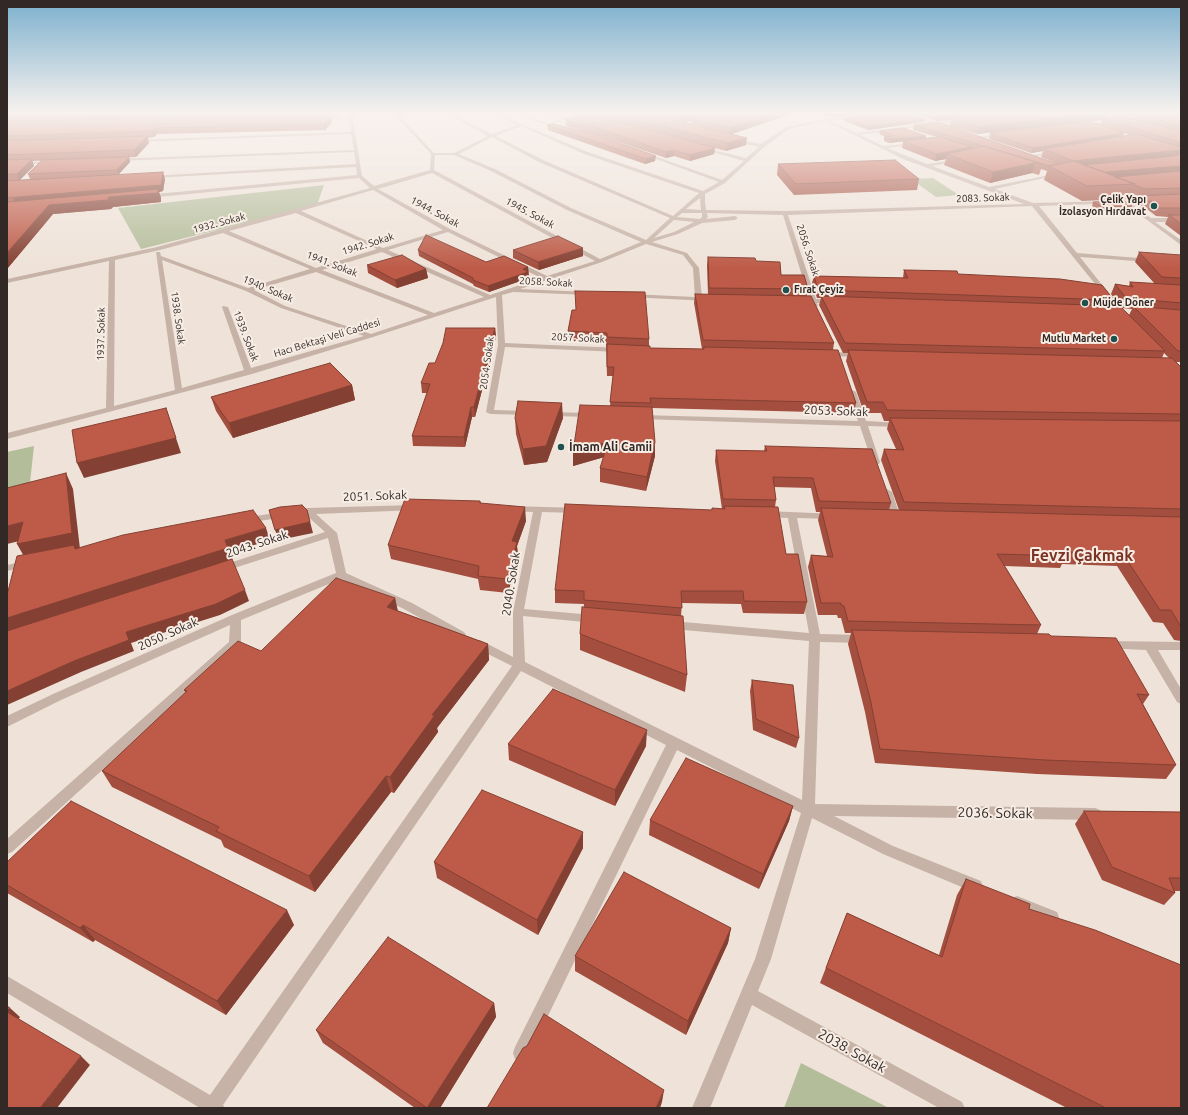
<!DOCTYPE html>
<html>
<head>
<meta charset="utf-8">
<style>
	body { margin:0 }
	#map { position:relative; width:1188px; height:1115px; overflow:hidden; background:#efe3d9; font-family:Ubuntu,sans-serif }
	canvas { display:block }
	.frame { position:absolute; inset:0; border:8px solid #322926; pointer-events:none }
</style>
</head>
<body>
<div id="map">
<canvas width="1188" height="1115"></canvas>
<div class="frame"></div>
</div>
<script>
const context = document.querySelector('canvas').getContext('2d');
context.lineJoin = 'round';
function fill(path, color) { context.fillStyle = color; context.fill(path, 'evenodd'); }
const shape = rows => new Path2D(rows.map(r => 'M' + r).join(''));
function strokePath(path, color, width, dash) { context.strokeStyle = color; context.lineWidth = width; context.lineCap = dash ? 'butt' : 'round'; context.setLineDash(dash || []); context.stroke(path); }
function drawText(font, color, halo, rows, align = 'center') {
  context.font = font + ' Ubuntu,sans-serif'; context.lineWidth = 4; context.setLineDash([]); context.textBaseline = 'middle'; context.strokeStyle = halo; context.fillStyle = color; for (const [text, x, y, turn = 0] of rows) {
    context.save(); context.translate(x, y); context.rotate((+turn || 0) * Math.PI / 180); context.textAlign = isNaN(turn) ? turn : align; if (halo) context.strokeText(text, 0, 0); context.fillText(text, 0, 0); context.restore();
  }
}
const green = shape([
	[933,178,959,195,936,197,911,179],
	[324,185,317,205,141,249,118,208],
	[34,446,30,483,7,488,7,452],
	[801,1063,889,1108,784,1108]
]);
const minor = shape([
	[355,112,360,112,353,115,353,119,362,176,374,186,430,170,431,154,392,112,396,112,434,153,454,153,488,136,444,112,448,112,492,134,517,125,489,112,493,112,588,152,703,191,719,182,642,154,646,153,722,180,744,161,701,149,701,147,746,158,759,147,731,141,731,139,761,144,786,127,826,119,893,112,905,112,936,122,964,119,965,121,941,124,944,126,942,127,935,125,860,135,883,146,917,143,915,145,887,148,927,164,960,159,960,161,932,166,989,187,1060,173,1058,175,995,189,1033,203,1151,200,1152,201,1149,203,1130,203,1151,218,1181,218,1181,222,1155,222,1181,240,1181,245,1124,203,1039,206,1077,253,1151,259,1152,260,1149,262,1080,257,1125,314,1125,316,1123,317,1121,316,1032,206,788,215,816,299,833,299,836,301,833,303,817,303,818,306,815,308,813,307,811,302,799,302,796,300,799,298,809,298,783,215,707,213,708,217,706,219,735,216,738,218,735,220,702,223,678,234,652,242,687,253,699,268,702,298,709,299,709,301,629,297,628,296,631,294,695,297,693,268,683,255,646,244,602,262,520,289,588,292,590,293,590,295,513,292,502,295,505,343,619,348,623,350,619,352,505,347,494,410,529,411,533,413,532,415,490,414,486,412,498,345,496,297,373,337,252,374,7,439,7,433,106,408,109,261,7,283,7,279,157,247,370,188,359,178,147,198,145,195,357,175,356,167,151,178,149,177,151,176,356,164,354,152,116,161,114,159,354,150,351,134,135,142,133,140,351,132,349,120,317,119,349,118,350,113,355,112],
	[901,113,930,123,856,133,831,121,901,113],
	[826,121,903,159,1024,204,785,211,706,210,705,202,705,194,725,183,764,147,789,129,826,121],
	[521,126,584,154,699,193,673,216,543,160,496,136,521,126],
	[492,137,539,162,670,218,646,240,571,208,495,169,459,154,492,137],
	[435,155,454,155,491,171,567,210,641,242,600,259,434,170,435,155],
	[432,173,595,261,547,276,450,229,378,189,432,173],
	[373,190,443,230,383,248,301,211,373,190],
	[700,198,701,210,686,209,691,205,700,198],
	[296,213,377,249,316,268,229,231,296,213],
	[682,213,702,213,702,217,700,219,677,217,682,213],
	[674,220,694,222,674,232,654,238,674,220],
	[448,232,541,278,490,295,388,250,448,232],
	[223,233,310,269,248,288,161,256,160,252,156,252,175,390,114,406,115,260,160,250,223,233],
	[382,252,484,297,434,313,322,270,382,252],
	[162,260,246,291,281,308,364,336,251,368,228,307,223,306,222,307,244,370,182,388,162,260],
	[316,272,428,315,371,334,285,306,254,290,316,272],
	[535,112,541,112,588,120,586,121,569,118,553,124,566,127,564,129,522,118,524,117,549,123,564,118,535,112],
	[1148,115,1149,117,1080,126,1078,125,1148,115],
	[1003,133,1005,135,975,139,973,138,1003,133],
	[1055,151,1057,153,1031,157,1029,156,1055,151],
	[52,161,54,163,7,165,7,163,52,161],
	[824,352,861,353,865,355,861,357,827,356,823,354,824,352],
	[849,390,852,390,856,392,866,421,900,423,904,425,900,427,868,426,880,462,879,464,873,464,872,462,860,426,641,419,637,417,641,415,858,421,848,392,849,390],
	[548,412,591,413,595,415,591,417,551,416,548,416,548,412],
	[887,489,892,492,901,519,899,521,893,521,891,519,882,492,887,489],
	[415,505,420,508,418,510,316,514,337,533,346,573,412,603,464,632,466,635,464,638,456,638,404,609,341,579,241,620,241,643,239,646,12,852,7,854,7,839,229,642,230,625,61,700,7,727,7,716,53,694,232,615,336,573,328,538,225,571,217,571,216,569,217,567,325,532,305,514,246,523,241,520,243,518,307,508,415,505],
	[511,506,580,508,582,510,577,513,542,512,524,609,594,615,598,616,599,619,598,622,594,623,523,616,525,662,802,800,809,641,672,629,668,628,667,625,668,622,672,621,809,633,788,518,767,517,762,514,767,511,836,514,838,516,836,518,833,519,797,518,820,634,863,635,867,636,869,639,867,642,863,643,820,642,815,804,1095,808,1100,810,1102,814,1100,818,1095,820,834,816,893,846,981,881,983,886,981,891,976,893,883,854,812,818,771,959,758,991,962,1102,965,1108,939,1108,752,1005,710,1108,692,1108,755,959,801,813,677,750,527,1059,521,1061,515,1059,513,1053,515,1047,666,745,521,671,223,1105,225,1108,200,1108,7,993,7,976,210,1095,512,666,472,646,470,643,472,640,480,640,513,657,513,612,533,512,508,511,506,509,508,507,511,506],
	[26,561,31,564,30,566,7,571,7,565,26,561],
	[1107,641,1181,642,1181,650,1158,650,1181,689,1181,704,1177,702,1146,650,1103,648,1101,645,1103,642,1107,641],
	[1017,896,1057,912,1059,917,1057,922,1052,924,1012,908,1010,903,1012,898,1017,896]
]);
const wall = shape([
	[7,112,340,112,336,117,331,117,332,122,325,130,157,134,154,137,148,138,149,143,136,157,32,161,34,166,20,180,30,179,28,174,129,157,130,162,118,175,165,179,163,191,159,192,161,198,161,202,113,207,111,209,53,214,7,269],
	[564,112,797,112,732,134,746,145,726,151,715,148,714,154,690,161,674,156,666,158,601,136,566,126,565,120,579,117],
	[691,121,691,124,685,122],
	[818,112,894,112,832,117],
	[908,112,1181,112,1181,236,1165,224,1168,217,1156,216,1147,209,1142,210,1134,204,1138,196,1131,193,1129,199,1082,201,1044,180,1047,171,1041,169,1039,175,1032,173,990,183,944,165,946,159,935,161,902,148,903,141,889,143,884,141,884,137,886,137,879,134,880,131,925,138,937,137,913,130,914,125,1058,164,1059,164,1041,157,1043,151,1031,153,989,139,990,133,1069,124,977,134,950,126,951,120,937,121],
	[1106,115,1115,117,1105,118],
	[1135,116,1134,120,1123,117],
	[1102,120,1100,125,1089,121,1093,121],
	[1124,133,1130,135,1123,136],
	[844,118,925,119,924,122,868,130,844,121],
	[547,125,655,161,645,164,548,130],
	[778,164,919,179,917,190,794,195,777,175],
	[1093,202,1132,206,1130,210,1102,211,1092,206],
	[583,248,583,256,539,270,513,258,513,250],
	[418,250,486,262,528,267,529,278,489,292,474,286,473,284,419,256],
	[1139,252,1181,255,1181,362,1176,362,1181,367,1181,641,1174,640,1163,623,1153,622,1117,566,1062,564,1060,568,1005,566,1041,625,1037,634,1051,636,1149,695,1143,704,1176,765,1166,779,1037,774,875,763,865,712,848,644,851,633,845,633,841,618,838,618,837,615,818,615,808,567,811,555,827,556,818,520,820,512,816,512,811,488,774,487,776,500,775,507,786,554,807,602,804,614,743,613,741,604,682,603,681,616,687,675,685,692,580,650,580,634,584,604,555,603,555,590,712,510,722,509,715,461,716,450,764,451,765,446,891,503,889,510,899,510,881,460,884,449,896,449,887,429,889,421,884,421,881,413,864,413,846,361,848,353,843,353,819,305,821,298,817,298,812,283,814,276,903,278,904,270,958,274,1114,300,1112,305,1120,306,1111,294,1115,284,1129,286,1130,282,1155,284,1135,262],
	[1122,308,1132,309,1129,315],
	[1164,353,1169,358,1162,358],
	[708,257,756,261,808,289,807,296,834,343,833,350,856,403,854,413,652,408,655,456,646,491,600,482,600,468,604,457,573,466,573,452,610,406,613,376,607,376,606,342,568,340,568,331,572,310,649,339,649,346,650,348,702,349,694,303,695,294,708,295,707,265],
	[367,265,426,269,428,278,397,288,368,273],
	[495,328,496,337,475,417,472,417,465,447,413,446,412,436,427,393,422,393,421,383,435,363],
	[352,385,355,400,233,438,216,411,211,397],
	[515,418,563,418,547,462,524,465,516,434],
	[480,501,481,503,526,521,517,546,518,556,508,593,480,590,478,579,391,559,388,545],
	[395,598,398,611,488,644,489,660,437,728,438,732,394,793,391,792,315,892,224,847,221,840,112,787,102,771,186,693,184,690,261,651],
	[752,680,799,738,796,748,753,730,750,691],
	[508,744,646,746,615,806,509,760],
	[793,806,789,821,759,889,649,835,650,820],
	[1084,811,1181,812,1181,891,1175,891,1175,893,1164,905,1102,880,1075,824],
	[583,848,538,935,437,878,434,862],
	[7,862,294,925,226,1015,95,940,93,942,7,893],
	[966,879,1029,909,1181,1108,1067,1108,820,983,847,913,939,955,957,895],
	[731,928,728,943,686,1035,575,971,575,956],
	[494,1003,496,1017,440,1108,415,1108,323,1043,316,1030]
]);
const shadedWall = shape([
	[335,112,340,112,336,117],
	[699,112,727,112,691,119,691,121,680,123,680,116],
	[778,112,797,112,729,135,730,128],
	[833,112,894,112,832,117],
	[963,112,1021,112,952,118,951,120,937,121,939,114],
	[1107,112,1105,119,1103,118,1102,120,977,134,979,127],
	[1120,112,1176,112,1136,114,1135,116,1118,117],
	[331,116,332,122,325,130,324,124],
	[925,119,924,122,868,130,868,127],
	[156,128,157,134,154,137,152,131],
	[1124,133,1122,138,1044,149,1043,151,1031,153,1033,148],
	[147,136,149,143,136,157,134,150],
	[926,136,925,139,889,143,890,139],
	[747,138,746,145,726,151,727,143],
	[972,147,970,154,947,154,946,159,935,161,936,154],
	[715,148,714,154,690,161,690,155],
	[674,150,674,156,666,158,666,152],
	[1181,150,1181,157,1089,167,1073,161],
	[656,156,655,161,645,164,646,159],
	[129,157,130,162,118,175,117,170],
	[32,159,34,166,19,180,17,174],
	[1035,163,1032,173,990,183,993,172],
	[1181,166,1181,174,1102,180,1105,172],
	[163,172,165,179,163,191,159,192,161,198,161,202,113,207,111,209,53,214,7,269,7,253,16,205,13,198],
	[1103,207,1115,207,1114,210,1102,211],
	[583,248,583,256,539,270,538,262],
	[528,267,529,278,489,292,488,286,523,269],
	[426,269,428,278,397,288,395,280],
	[495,328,496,337,475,417,474,407],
	[352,385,355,400,233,438,229,423],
	[562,403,563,418,547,462,524,465,523,449],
	[471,407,472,417,465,447,464,437],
	[166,408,181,453,84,478,77,463],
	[608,442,608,456,573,466,573,452],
	[655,442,655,456,646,491,647,477],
	[66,473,73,489,80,549,26,560,17,544],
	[525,507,526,521,517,546,518,556,508,593,507,579,512,541],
	[307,510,313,533,279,540,275,530],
	[23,522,32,538,7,544,7,526],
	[266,528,270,540,229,553,232,560,9,633,7,630,7,618,225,540],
	[245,590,249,601,220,615,131,643,134,651,81,672,7,705,7,691,126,632],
	[395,598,398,614,387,607],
	[488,644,489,660,437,728,438,732,394,793,390,777,432,715],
	[647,730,646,746,615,806,615,790],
	[386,776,391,792,315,892,309,876],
	[793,806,789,821,759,889,763,874],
	[583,832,583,848,538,935,537,920],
	[287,910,294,925,226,1015,217,1001],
	[83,925,95,940,93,942,80,928],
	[731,928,728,943,686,1035,688,1021],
	[494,1003,496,1017,440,1108,427,1108],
	[10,1008,20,1017,17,1021,7,1012,7,1011],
	[81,1056,90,1065,57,1108,40,1108],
	[664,1090,662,1102,660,1108,656,1108]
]);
const building = shape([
	[7,112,301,112,7,116,7,112],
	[589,112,641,112,747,138,727,143,630,118,589,112],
	[658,112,699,112,680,116,658,112],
	[715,112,778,112,730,128,691,119,715,112],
	[900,112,925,119,868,127,844,118,900,112],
	[930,112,963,112,939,114,930,112],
	[997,112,1107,112,979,127,952,118,997,112],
	[1159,112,1181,112,1181,126,1136,114,1159,112],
	[331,116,324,124,156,128,152,131,7,136,7,121,331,116],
	[580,116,629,124,715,148,690,155,674,150,666,152,601,129,565,120,580,116],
	[1121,116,1181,131,1181,143,1103,118,1121,116],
	[1089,121,1124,133,1033,148,990,133,1089,121],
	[938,122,1058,164,1049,166,914,125,938,122],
	[554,124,597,135,656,156,646,159,547,125,554,124],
	[903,128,926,136,890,139,884,137,894,136,880,131,903,128],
	[1136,134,1181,147,1181,150,1073,161,1044,149,1136,134],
	[147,136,134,150,7,155,7,141,147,136],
	[940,137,972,147,936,154,903,141,940,137],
	[984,146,1043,164,1035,163,993,172,947,154,984,146],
	[1181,154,1181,166,1105,172,1084,165,1174,156,1181,154],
	[129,157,117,170,28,174,42,160,129,157],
	[32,159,17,174,7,174,7,160,32,159],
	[895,160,919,179,796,184,778,164,895,160],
	[1074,161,1135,184,1087,186,1049,166,1074,161],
	[1181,171,1181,188,1145,189,1134,185,1135,184,1115,177,1181,171],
	[163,172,161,185,7,198,7,181,163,172],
	[158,189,158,193,109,197,108,200,49,205,7,253,7,203,8,202,158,189],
	[1181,194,1181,208,1160,208,1151,201,1145,201,1138,196,1181,194],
	[1124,201,1132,206,1103,207,1093,202,1124,201],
	[1169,215,1181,215,1181,224,1169,215],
	[426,235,486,262,504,256,528,267,523,269,528,272,488,286,473,280,473,278,418,250,426,235],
	[558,236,583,248,538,262,513,250,558,236],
	[1139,252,1181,255,1181,278,1162,277,1139,252],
	[402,255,426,269,395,280,367,265,402,255],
	[708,257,755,258,756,261,780,262,781,275,804,275,808,289,709,288,708,257],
	[904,270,957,271,958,274,1060,279,1102,285,1114,300,818,290,814,276,908,278,904,270],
	[1130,282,1181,285,1181,303,1126,298,1115,284,1133,287,1130,282],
	[575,291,645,292,649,339,607,337,607,333,568,331,572,310,576,310,575,291],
	[695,294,811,296,834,343,703,340,695,294],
	[821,296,1120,306,1165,351,845,343,821,296],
	[1133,306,1181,310,1181,351,1178,351,1133,306],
	[446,328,495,328,474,407,471,407,464,437,412,436,430,384,421,383,429,363,435,363,443,343,446,328],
	[607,344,650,346,650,348,704,349,704,347,838,350,856,403,650,398,651,403,610,402,614,367,607,367,607,344],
	[848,350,1172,358,1181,367,1181,414,887,410,883,402,867,402,848,350],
	[330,363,352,385,229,423,211,397,330,363],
	[518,401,562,403,546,446,523,449,515,418,518,401],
	[580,405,652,407,655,442,647,477,600,468,608,442,573,452,580,405],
	[166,408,176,438,77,463,72,430,166,408],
	[890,418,1181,421,1181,509,904,502,884,449,904,450,890,418],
	[765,446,872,449,891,503,819,501,813,478,773,477,776,500,723,499,716,450,767,451,765,446],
	[66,473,72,533,17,544,23,522,7,526,7,488,66,473],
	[405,499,480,501,480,503,525,507,512,541,517,542,507,579,478,576,479,566,388,545,405,499],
	[565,504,712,510,712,508,725,509,724,506,778,507,786,554,798,554,807,602,744,601,743,591,681,591,682,608,584,600,584,591,555,590,565,504],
	[302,505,307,510,310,522,275,530,269,510,280,507,302,505],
	[821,508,1181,517,1181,627,1171,610,1160,610,1123,554,1063,552,1065,556,997,554,1041,625,848,621,844,606,841,605,841,603,821,603,811,555,833,557,821,508],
	[253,510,266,528,225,540,228,548,7,618,7,595,17,556,74,545,75,549,123,535,253,510],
	[232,559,245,590,216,604,126,632,129,640,74,661,7,691,7,631,232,559],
	[336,578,395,598,387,607,488,644,432,715,435,715,390,777,386,776,309,876,216,831,219,827,102,771,187,691,184,690,238,641,261,651,336,578],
	[582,607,683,616,687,675,580,634,582,607],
	[852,630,1049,634,1051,636,1116,638,1149,695,1137,694,1176,765,1045,760,880,749,870,698,852,630],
	[752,680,793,685,799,738,756,719,752,680],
	[553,689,647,730,615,790,508,744,553,689],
	[686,758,793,806,763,874,650,820,686,758],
	[482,790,583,832,537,920,434,862,482,790],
	[71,801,287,910,217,1001,83,925,80,928,7,885,7,862,71,801],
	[1084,811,1181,812,1181,878,1169,878,1175,893,1112,867,1084,811],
	[624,872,731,928,688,1021,575,956,624,872],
	[966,879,1030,904,1029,909,1095,930,1181,965,1181,1108,1106,1108,826,968,847,913,942,957,966,879],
	[388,937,494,1003,427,1108,316,1030,388,937],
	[7,1006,10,1008,7,1011,7,1006],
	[7,1012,81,1056,40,1108,7,1108,7,1012],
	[544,1014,664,1090,656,1108,487,1108,523,1048,527,1046,544,1014]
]);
const markers = [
	[1154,206,4,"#1f5150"],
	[786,290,4,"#1f5150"],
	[1085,303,4,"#1f5150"],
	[1114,339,4,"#1f5150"],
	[561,447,4,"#1f5150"]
];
const farStreetnames = [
	["2083. Sokak",983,198,-2],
	["1944. Sokak",435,212,28],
	["1945. Sokak",530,213,28],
	["1932. Sokak",219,223,-15],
	["1942. Sokak",368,244,-17],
	["2056. Sokak",808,250,72],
	["1941. Sokak",332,264,21],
	["2058. Sokak",546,282,3],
	["1940. Sokak",268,289,23],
	["1938. Sokak",178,318,82],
	["1937. Sokak",101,334,-89],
	["1939. Sokak",246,336,69],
	["Hacı Bektaşi Veli Caddesi",327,338,-17],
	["2057. Sokak",578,338,3],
	["2054. Sokak",487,363,-82]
];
const farPoinames = [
	["Çelik Yapı",1146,200],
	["İzolasyon Hırdavat",1146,212],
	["Fırat Çeyiz",794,290,"left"],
	["Müjde Döner",1093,303,"left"],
	["Mutlu Market",1106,339]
];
const streetNames = [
	["2053. Sokak",836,411,2],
	["2051. Sokak",375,496,-2],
	["2043. Sokak",257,544,-18],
	["2040. Sokak",511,584,-81],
	["2050. Sokak",168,634,-24]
];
const poiNames = [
	["İmam Ali Camii",569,447]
];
const nearStreetnames = [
	["2036. Sokak",995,813,1],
	["2038. Sokak",852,1051,29]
];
const districtNames = [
	["Fevzi Çakmak",1082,556]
];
fill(green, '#b4bd9a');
fill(minor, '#c6b2a6');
fill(wall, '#a34e3e');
fill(shadedWall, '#844032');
fill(building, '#bd5b48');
strokePath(building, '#844032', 1);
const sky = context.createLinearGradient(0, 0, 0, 268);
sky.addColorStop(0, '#7cb0ce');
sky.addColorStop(0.42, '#f8f2ee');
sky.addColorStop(1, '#f8f2ee00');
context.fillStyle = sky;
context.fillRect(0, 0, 1188, 268);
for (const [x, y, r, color] of markers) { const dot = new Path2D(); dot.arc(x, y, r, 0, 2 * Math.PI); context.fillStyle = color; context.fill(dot); strokePath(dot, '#f7ede4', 1.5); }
drawText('10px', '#322926', '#f7ede4', farStreetnames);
drawText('bold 10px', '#322926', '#f7ede4', farPoinames, 'right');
drawText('12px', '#322926', '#f7ede4', streetNames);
drawText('bold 12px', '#322926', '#f7ede4', poiNames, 'left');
drawText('14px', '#322926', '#f7ede4', nearStreetnames);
drawText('bold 16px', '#7c3225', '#f7ede4', districtNames);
</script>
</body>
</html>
